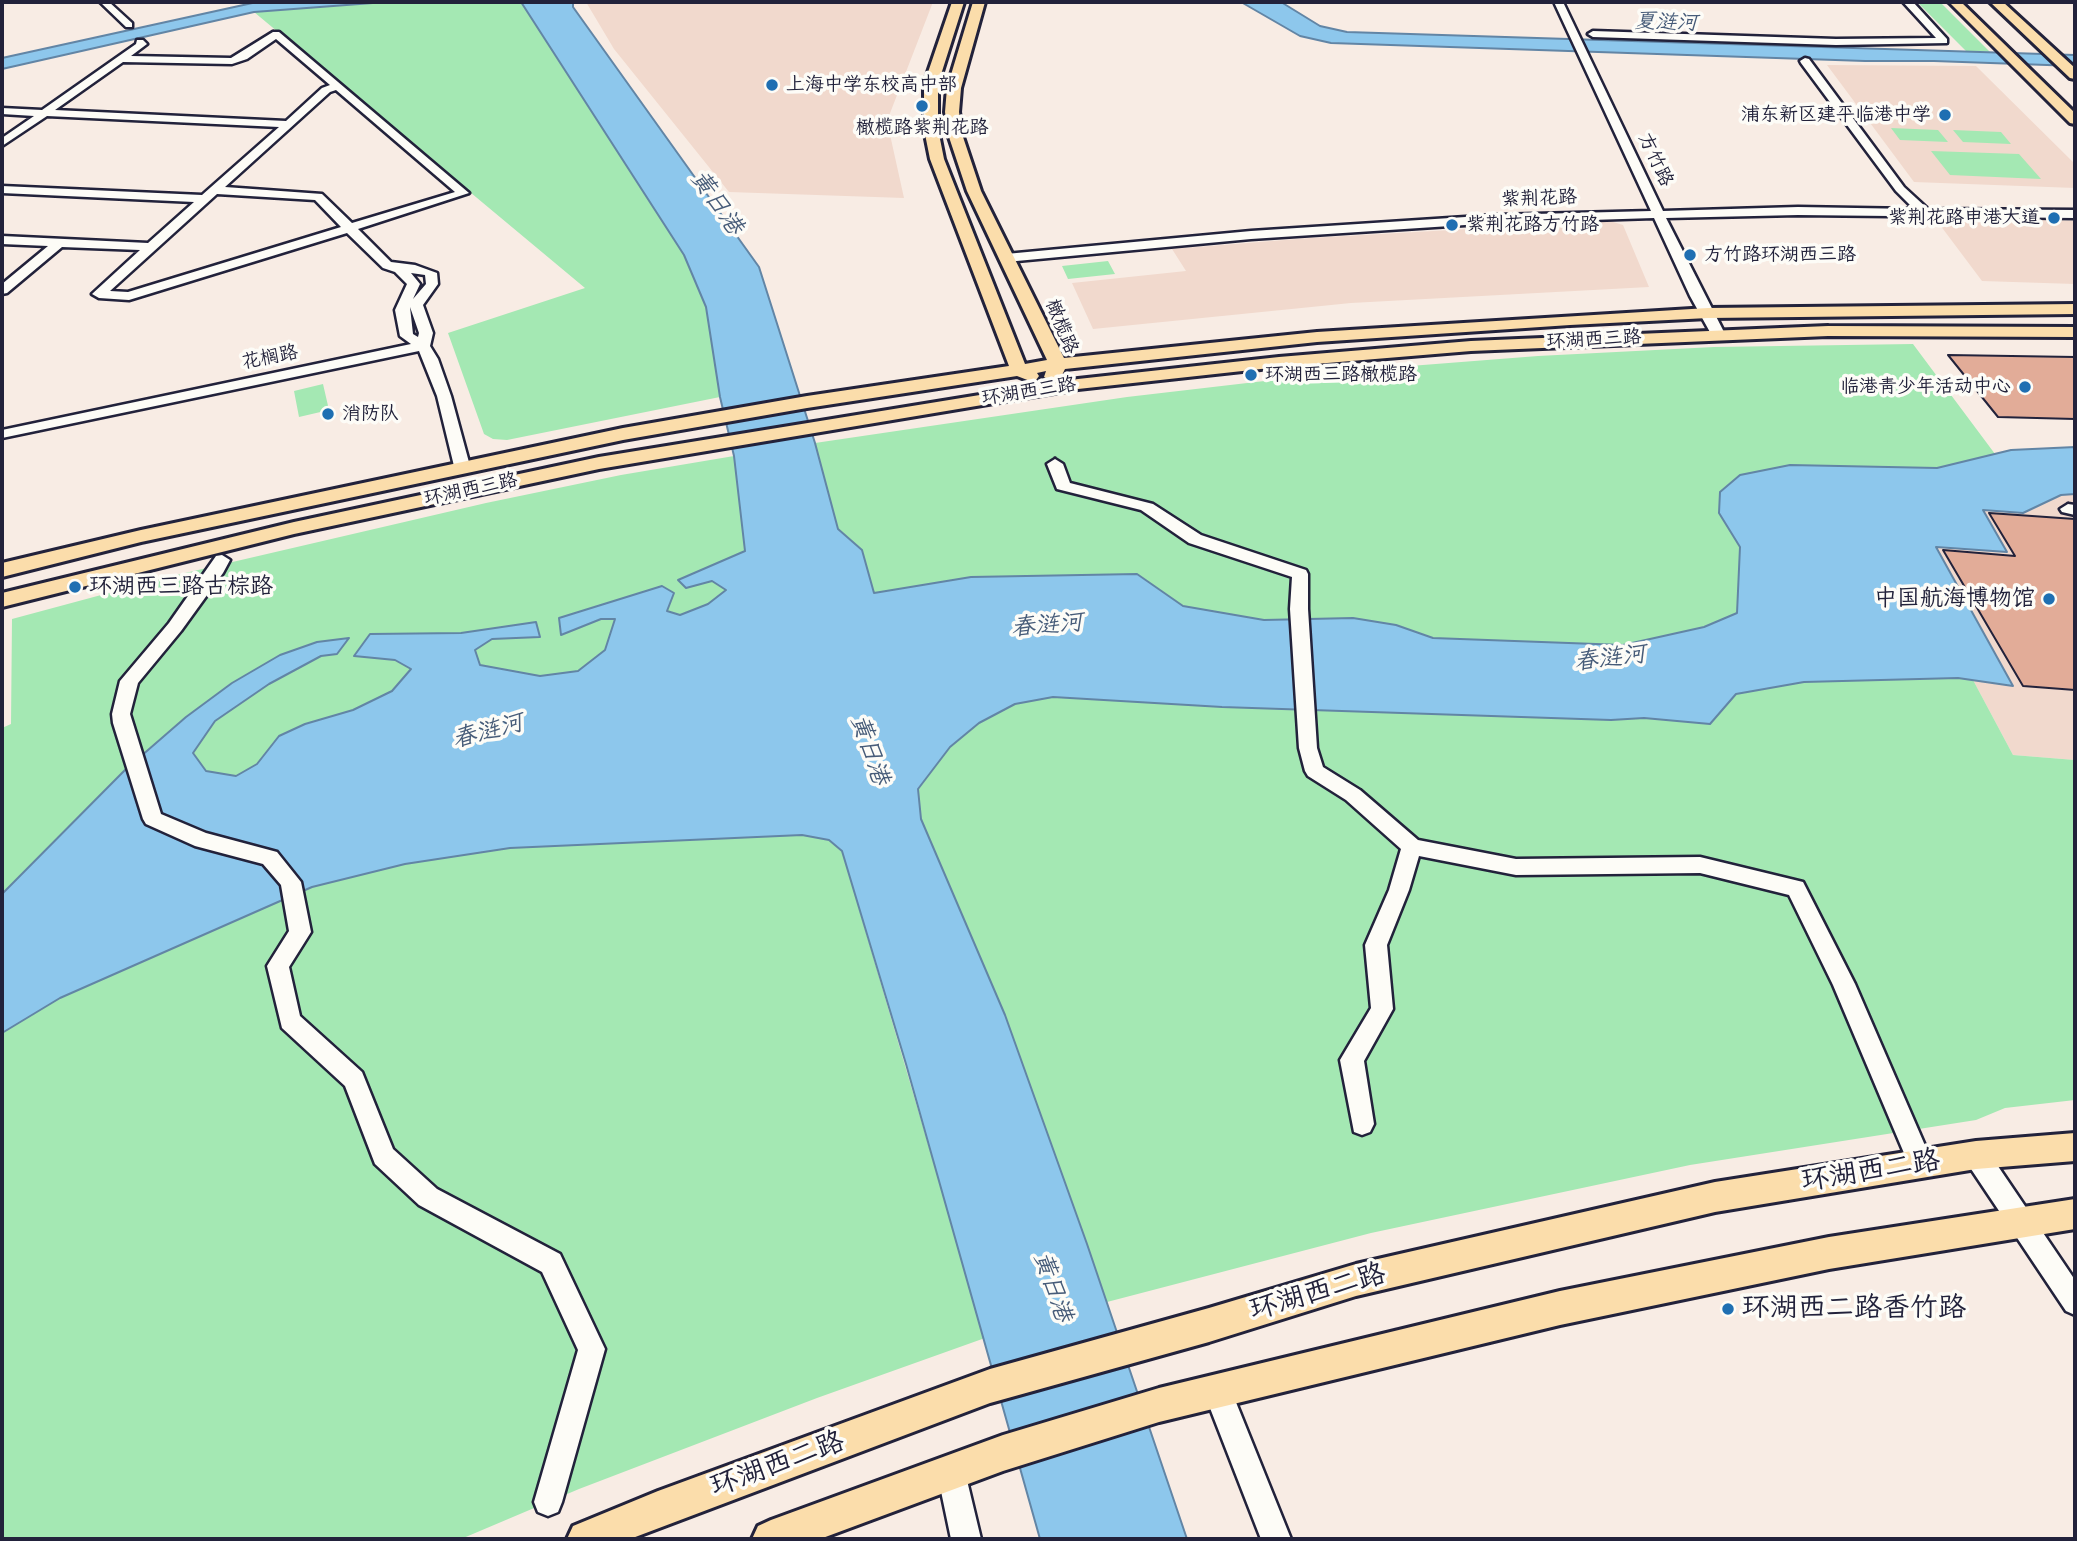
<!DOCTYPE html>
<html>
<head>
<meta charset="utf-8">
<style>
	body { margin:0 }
	#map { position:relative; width:2077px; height:1541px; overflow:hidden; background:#f8ece4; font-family:Sriracha,sans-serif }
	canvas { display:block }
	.frame { position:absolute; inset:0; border:4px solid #22223b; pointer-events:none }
</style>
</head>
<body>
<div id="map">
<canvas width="2077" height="1541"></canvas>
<div class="frame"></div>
</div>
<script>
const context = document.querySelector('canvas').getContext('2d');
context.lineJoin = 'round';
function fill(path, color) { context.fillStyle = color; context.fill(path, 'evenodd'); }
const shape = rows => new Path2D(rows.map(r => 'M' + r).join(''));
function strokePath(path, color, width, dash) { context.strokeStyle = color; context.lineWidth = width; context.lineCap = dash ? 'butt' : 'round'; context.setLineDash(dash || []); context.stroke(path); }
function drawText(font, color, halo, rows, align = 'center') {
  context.font = font + ' Sriracha,"LXGW WenKai TC",sans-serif'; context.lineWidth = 7; context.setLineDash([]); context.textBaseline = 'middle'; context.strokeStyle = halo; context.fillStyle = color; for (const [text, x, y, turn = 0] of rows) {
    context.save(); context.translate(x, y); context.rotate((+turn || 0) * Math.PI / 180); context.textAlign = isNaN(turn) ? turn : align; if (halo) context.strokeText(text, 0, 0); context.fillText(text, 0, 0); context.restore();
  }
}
const built = shape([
	[586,2,933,2,887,121,904,198,729,192,614,49],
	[1827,65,1976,66,2075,164,2075,188,1914,182],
	[1934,217,2075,221,2075,284,1982,281],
	[1610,221,1623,225,1649,287,1351,303,1093,329,1072,283,1186,271,1172,249,1310,238],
	[2075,494,2075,760,2013,755,1973,680,2012,685,1935,546,2007,552,1982,510,2023,513,2061,495]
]);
const green = shape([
	[386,2,521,2,684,255,706,307,720,397,507,440,493,439,484,434,448,333,585,288,254,12],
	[1917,2,1940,2,1990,52,1966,51],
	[1891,128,1938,130,1948,142,1900,140],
	[1953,130,2001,132,2011,144,1963,142],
	[1931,151,2019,154,2041,179,1950,175],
	[1108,261,1115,274,1068,279,1062,266],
	[1913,344,1995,454,1937,468,1843,467,1740,475,1720,492,1719,513,1740,547,1737,613,1704,627,1623,645,1433,638,1396,625,1353,618,1264,620,1183,606,1137,574,971,577,874,593,862,550,838,529,815,443,1127,397,1359,370,1538,356,1714,347],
	[323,384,329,410,299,417,294,391],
	[734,456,745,551,687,588,712,581,726,590,708,604,680,615,667,611,674,593,559,618,562,635,601,619,615,618,606,650,578,671,540,676,480,665,475,650,492,639,540,637,536,622,461,633,354,656,395,660,412,669,392,691,353,710,305,724,279,736,257,764,236,776,206,771,193,753,215,721,269,684,321,656,337,653,348,639,317,642,280,655,232,683,186,717,125,770,2,894,2,728,11,724,12,619,168,577,486,503,621,475],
	[1958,678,1973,680,2013,755,2075,760,2075,1100,2005,1108,1976,1120,1690,1165,1371,1233,1107,1302,1087,1244,921,819,918,789,950,747,979,723,1015,704,1053,697,1222,707,1611,720,1644,718,1709,724,1736,694,1804,682],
	[803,835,829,840,842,851,985,1338,817,1398,579,1489,461,1539,2,1539,2,1033,60,998,312,887,405,864,510,848]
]);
const water = shape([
	[257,2,386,2,254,12,2,69,2,58,257,2],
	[521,2,573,2,573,7,759,267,815,443,838,529,862,550,874,593,971,577,1137,574,1183,606,1264,620,1353,618,1396,625,1433,638,1623,645,1704,627,1737,613,1740,547,1719,513,1720,492,1740,475,1790,465,1937,468,2011,450,2075,447,2075,494,2061,495,2023,513,1983,510,2007,552,1936,547,2013,686,1958,678,1804,682,1736,694,1710,724,1644,718,1611,720,1222,707,1053,697,1015,704,979,723,950,747,918,789,921,819,1005,1015,1087,1244,1187,1539,1040,1539,906,1064,842,851,829,840,802,835,510,848,405,864,312,887,60,998,2,1033,2,894,125,770,186,717,232,683,280,655,317,642,349,638,337,654,321,656,269,684,215,721,193,753,206,771,236,776,257,764,279,736,305,724,353,710,392,691,411,669,395,660,354,656,370,634,461,633,536,622,540,637,492,639,475,650,480,665,540,676,578,671,605,650,615,619,601,619,561,635,559,618,662,586,674,593,667,611,680,615,708,604,726,590,712,581,686,588,678,580,745,551,734,456,720,397,706,307,684,255,521,2],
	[1241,2,1281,2,1320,26,1347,32,2075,55,2075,66,1934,61,1865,61,1331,43,1300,36,1241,2]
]);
const building = shape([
	[1948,355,2075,357,2075,419,1998,417,1948,355],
	[1989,513,2075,519,2075,690,2023,686,1943,550,2015,556,1989,513]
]);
const minor = shape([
	[100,2,109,2,132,23,132,27,126,27,100,2],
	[1554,2,1563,2,1663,211,1798,207,1914,209,1896,191,1801,63,1800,61,1805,58,1809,59,1904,187,1928,209,2075,210,2075,218,1798,215,1666,218,1725,334,1718,338,1711,334,1690,296,1654,218,1496,223,1251,239,1006,262,1000,258,1006,254,1251,231,1496,215,1651,211,1554,2],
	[1903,2,1913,2,1947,39,1947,43,1836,45,1593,37,1588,34,1593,31,1836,39,1936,38,1903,2],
	[273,32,279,32,469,193,358,229,391,262,415,265,437,273,438,284,423,305,433,333,430,346,438,359,451,396,470,466,462,471,454,466,437,396,419,351,2,438,2,430,411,344,400,336,395,310,407,284,395,272,383,268,347,233,129,300,99,298,92,294,140,250,62,247,7,293,2,294,2,284,48,246,2,244,2,236,148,243,194,202,2,193,2,186,202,195,279,127,47,116,2,146,2,138,34,116,2,114,2,108,42,110,136,44,137,40,143,40,147,44,131,56,231,58,273,32],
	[276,39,330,85,322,88,286,121,55,110,123,62,232,64,247,59,276,39],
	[336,90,455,192,352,223,322,194,225,187,330,92,336,90],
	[217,194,315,200,341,227,128,292,110,291,217,194],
	[411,273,425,275,426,284,413,299,420,284,411,273],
	[410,307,419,333,418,337,413,334,410,307],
	[1055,459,1063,464,1070,483,1153,504,1201,535,1306,570,1308,574,1308,609,1317,748,1323,767,1360,790,1418,840,1516,859,1700,857,1803,882,1855,984,1933,1164,1930,1172,1921,1175,1912,1172,1833,985,1789,895,1700,873,1516,875,1419,856,1409,890,1387,945,1393,1009,1364,1061,1374,1124,1370,1132,1362,1135,1354,1132,1340,1060,1371,1008,1365,945,1389,890,1401,849,1346,800,1308,776,1305,771,1299,748,1290,609,1292,577,1189,543,1141,510,1057,489,1047,464,1055,459],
	[2068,504,2075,505,2075,515,2062,512,2060,509,2068,504],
	[222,555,230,560,223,573,181,631,138,683,130,714,161,814,206,833,277,852,301,882,311,932,289,967,300,1016,362,1072,393,1149,437,1189,560,1254,605,1349,562,1502,558,1512,548,1516,538,1512,534,1502,578,1350,542,1272,419,1205,375,1164,345,1086,282,1028,267,966,289,931,281,885,263,864,195,846,146,824,143,819,113,723,112,714,120,681,169,623,216,556,222,555],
	[1976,1144,1985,1147,2075,1280,2075,1315,2066,1311,1967,1163,1964,1155,1967,1147,1976,1144],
	[1217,1376,1227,1380,1291,1539,1261,1539,1203,1390,1207,1380,1217,1376],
	[951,1458,961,1462,965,1472,981,1539,951,1539,937,1472,941,1462,951,1458]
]);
const major = shape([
	[952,2,964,2,938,84,938,129,944,159,1025,364,1047,360,967,191,949,137,945,112,947,88,973,2,985,2,961,88,959,112,963,137,981,191,1064,358,1317,332,1708,308,2075,304,2075,314,1708,318,1570,325,1317,342,1065,369,1059,381,1053,382,1044,377,1046,371,1037,373,1039,376,1036,380,1030,381,1017,376,807,408,623,440,141,542,2,577,2,563,141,530,623,428,807,396,1009,366,930,159,924,129,924,84,952,2],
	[1949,2,1961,2,2075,113,2075,124,2070,123,1949,2],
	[1990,2,2003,2,2075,68,2075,79,2070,78,1990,2],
	[1828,326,2075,327,2075,337,1828,336,1471,351,1279,367,1078,389,599,469,294,534,2,607,2,593,294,522,599,457,1078,379,1279,357,1471,341,1828,326],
	[2075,1133,2075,1161,1976,1169,1715,1212,1356,1296,1209,1342,990,1403,630,1539,567,1539,573,1526,658,1491,990,1369,1209,1308,1356,1264,1715,1182,1976,1141,2075,1133],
	[2075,1199,2075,1229,1829,1269,1560,1325,1159,1422,1003,1471,820,1539,752,1539,758,1526,771,1520,1003,1435,1159,1388,1560,1291,1829,1237,2075,1199]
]);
const markers = [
	[772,85,7,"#1f6fb2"],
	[922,106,7,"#1f6fb2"],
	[1945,115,7,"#1f6fb2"],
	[2054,218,7,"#1f6fb2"],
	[1452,225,7,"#1f6fb2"],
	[1690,255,7,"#1f6fb2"],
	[1251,375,7,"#1f6fb2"],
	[2025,387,7,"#1f6fb2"],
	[328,414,7,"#1f6fb2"],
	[75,587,7,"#1f6fb2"],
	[2049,599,7,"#1f6fb2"],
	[1728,1309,7,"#1f6fb2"]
];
const farPoinames = [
	["上海中学东校高中部",786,85],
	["浦东新区建平临港中学",1931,115,"right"],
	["橄榄路紫荆花路",922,128,"center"],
	["紫荆花路申港大道",2040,218,"right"],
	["紫荆花路方竹路",1466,225],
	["方竹路环湖西三路",1704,255],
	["环湖西三路橄榄路",1265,375],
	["临港青少年活动中心",2011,387,"right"],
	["消防队",342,414]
];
const farStreetnames = [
	["方竹路",1655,160,65],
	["紫荆花路",1539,199,-2],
	["橄榄路",1061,327,68],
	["环湖西三路",1594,340,-3],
	["花榈路",270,358,-11],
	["环湖西三路",1029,392,-9],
	["环湖西三路",471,490,-12]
];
const farWaternames = [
	["夏涟河",1666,23,2]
];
const poiNames = [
	["环湖西三路古棕路",89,587],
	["中国航海博物馆",2035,599,"right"]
];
const waterNames = [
	["黄日港",716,203,55],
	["春涟河",1047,626,-5],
	["春涟河",1610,659,-7],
	["春涟河",488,732,-15],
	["黄日港",869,750,71],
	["黄日港",1052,1287,71]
];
const nearStreetnames = [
	["环湖西二路",1871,1172,-9],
	["环湖西二路",1318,1293,-16],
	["环湖西二路",778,1465,-20]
];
const nearPoinames = [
	["环湖西二路香竹路",1742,1309]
];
fill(built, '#f1d9cd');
fill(green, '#a4e8b3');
fill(water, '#8dc7ec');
strokePath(water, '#6285a5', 2);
fill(building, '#e2ac98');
strokePath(building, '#22223b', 2);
strokePath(minor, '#22223b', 5);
strokePath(major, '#22223b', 6);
fill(minor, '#fdfcf7');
fill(major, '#fbddab');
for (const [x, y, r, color] of markers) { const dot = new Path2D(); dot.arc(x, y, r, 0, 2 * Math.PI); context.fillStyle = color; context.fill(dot); strokePath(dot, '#fdfcf7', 2.5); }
drawText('19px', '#22223b', '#fdfcf7', farPoinames, 'left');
drawText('19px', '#22223b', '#fdfcf7', farStreetnames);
drawText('italic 21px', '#475c79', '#fdfcf7', farWaternames);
drawText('23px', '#22223b', '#fdfcf7', poiNames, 'left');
drawText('italic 24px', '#475c79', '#fdfcf7', waterNames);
drawText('28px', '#22223b', '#fdfcf7', nearStreetnames);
drawText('28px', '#22223b', '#fdfcf7', nearPoinames, 'left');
</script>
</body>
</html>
